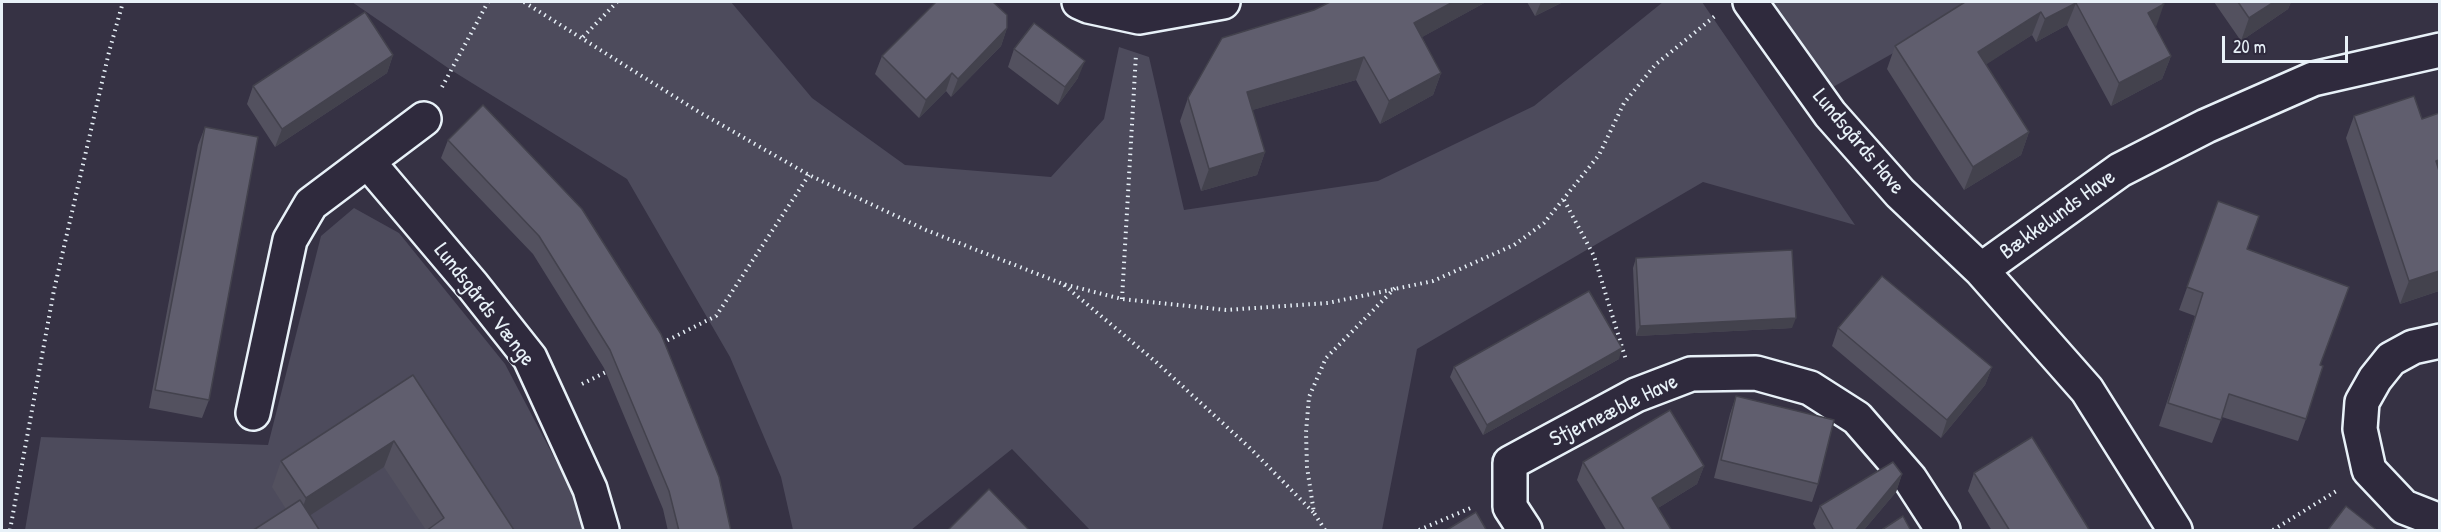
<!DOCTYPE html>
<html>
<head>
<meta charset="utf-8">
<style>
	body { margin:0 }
	#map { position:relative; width:2441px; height:532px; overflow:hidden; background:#363244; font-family:"Patrick Hand",sans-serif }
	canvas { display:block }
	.frame { position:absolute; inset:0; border:3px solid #e8f1f8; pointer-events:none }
	.scale { position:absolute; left:2222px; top:36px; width:126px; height:27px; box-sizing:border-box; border:3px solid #e8f1f8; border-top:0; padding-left:8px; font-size:18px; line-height:21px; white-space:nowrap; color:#e8f1f8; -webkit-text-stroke:4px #2f2a3d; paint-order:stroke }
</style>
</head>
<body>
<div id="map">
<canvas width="2441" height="532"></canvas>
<div class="frame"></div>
<div class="scale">20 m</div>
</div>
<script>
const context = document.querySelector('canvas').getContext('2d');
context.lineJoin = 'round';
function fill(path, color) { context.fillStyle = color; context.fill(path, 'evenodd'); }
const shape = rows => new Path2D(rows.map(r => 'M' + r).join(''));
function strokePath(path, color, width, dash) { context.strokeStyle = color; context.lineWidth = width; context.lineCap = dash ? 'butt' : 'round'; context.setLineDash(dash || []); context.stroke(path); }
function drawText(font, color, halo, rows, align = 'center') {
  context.font = font + ' "Patrick Hand",sans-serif'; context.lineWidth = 5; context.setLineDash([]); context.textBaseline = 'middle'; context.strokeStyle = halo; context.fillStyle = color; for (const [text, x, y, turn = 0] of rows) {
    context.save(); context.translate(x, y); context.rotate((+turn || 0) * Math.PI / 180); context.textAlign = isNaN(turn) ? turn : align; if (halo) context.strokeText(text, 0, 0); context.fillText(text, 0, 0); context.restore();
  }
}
const green = shape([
	[352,2,731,2,812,98,905,165,1051,177,1104,119,1119,47,1149,57,1184,210,1378,181,1534,106,1663,2,1702,2,1855,225,1703,182,1417,349,1382,530,1090,530,1012,449,911,530,793,530,781,477,730,357,627,179,451,70],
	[1750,2,1984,2,1817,96],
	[354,208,399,233,505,364,587,520,586,530,25,530,41,437,268,445,321,236]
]);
const path = shape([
	[524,2,699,112,809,175,926,230,1063,284,1122,299,1226,310,1328,303,1433,281,1514,245,1544,223,1599,155,1624,103,1655,65,1715,16],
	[583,37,617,2],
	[442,87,488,2],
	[1564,200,1594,256,1626,360],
	[1064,285,1156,362,1251,449,1314,513],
	[1122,299,1136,54],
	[662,343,716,316,809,175],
	[582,384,610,370],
	[10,530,54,290,109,52,123,2],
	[1325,530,1314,513,1307,467,1306,432,1309,397,1326,358,1395,288],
	[1419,530,1473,507],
	[2273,530,2338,490]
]);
const street = shape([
	[1079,2,1088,6,1139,17,1223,2],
	[1750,2,1830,114,1900,193,1981,270,2087,390,2175,530],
	[368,162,473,286,530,358,590,489,602,530],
	[1981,270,2120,170,2206,126,2313,79,2440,50],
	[2440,341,2413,347,2391,359,2375,379,2362,402,2360,429,2369,470,2404,507,2440,521],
	[253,413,290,240,311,204,424,119],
	[1525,530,1510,507,1510,463,1636,395,1691,374,1756,373,1810,388,1857,418,1910,479,1943,530]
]);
const wall = shape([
	[1330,2,1486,2,1422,37,1441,73,1433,95,1380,124,1356,80,1252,110,1265,152,1257,175,1201,191,1180,121,1188,98,1314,10],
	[1527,2,1563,2,1535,16],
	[1965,2,2162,2,2155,27,2171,56,2162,79,2111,106,2067,25,2036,42,2032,35,1986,64,2029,132,2021,155,1964,190,1887,69,1895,46],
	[2214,2,2291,2,2288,9,2241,41],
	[1007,28,1001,46,951,97,946,91,919,118,875,74,882,56],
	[1014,49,1078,78,1058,105,1008,67],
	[393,55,387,73,275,147,247,104,253,86],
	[483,105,731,531,668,531,663,509,604,368,533,254,441,158,448,140],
	[2439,113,2439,291,2400,304,2346,138,2354,116,2422,119],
	[205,127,209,400,202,418,149,408,198,145],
	[2218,201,2247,249,2320,365,2306,419,2298,441,2222,417,2212,443,2159,426,2195,316,2179,310],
	[1636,258,1792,328,1636,336,1633,268],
	[1838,328,1992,367,1985,385,1941,438,1832,346],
	[1619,359,1483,435,1450,377,1454,367],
	[413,375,514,530,426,530,384,467,310,515,286,509,272,487,281,461],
	[1736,396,1818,484,1812,502,1714,478,1730,414],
	[1583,462,1704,466,1697,484,1658,508,1672,531,1607,531,1577,480],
	[1974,473,2090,531,1992,531,1968,491],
	[1902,474,1896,492,1863,531,1817,531,1813,524,1820,506]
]);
const shadedWall = shape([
	[1453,2,1486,2,1406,46,1414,23],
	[1541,2,1563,2,1535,16],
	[2274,2,2291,2,2288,9,2241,41,2249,18],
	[2076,3,2067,25,2036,42,2045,19],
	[2164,4,2156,27,2148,13],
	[2041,12,2032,35,1970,75,1978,52],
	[1007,28,1001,46,951,97,958,79],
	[393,55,387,73,275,147,282,129],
	[2171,56,2162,79,2111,106,2119,83],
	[1364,57,1356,80,1239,114,1247,92],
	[1085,61,1078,78,1058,105,1065,87],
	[952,73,946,91,919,118,926,100],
	[1441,73,1433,95,1380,124,1389,101],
	[2029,132,2021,155,1964,190,1973,167],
	[1265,152,1257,175,1201,191,1209,169],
	[2439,160,2439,180,2436,161],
	[2439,271,2439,291,2400,304,2409,281],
	[1796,318,1792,328,1636,336,1640,326],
	[1622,348,1619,359,1483,435,1487,425],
	[1992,367,1985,385,1941,438,1947,420],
	[394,441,384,467,297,524,306,498],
	[1704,466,1697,484,1645,516,1652,498],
	[1902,474,1896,492,1863,531,1855,531]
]);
const building = shape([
	[936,2,993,2,1007,15,1007,28,958,79,952,73,926,100,882,56,936,2],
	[1330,2,1453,2,1414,23,1441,73,1389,101,1364,57,1247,92,1265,152,1209,169,1188,98,1222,38,1314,10,1330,2],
	[1965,2,2162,2,2164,4,2148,13,2171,56,2119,83,2076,3,2045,19,2041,12,1978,52,2029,132,1973,167,1895,46,1965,2],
	[2238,2,2274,2,2249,18,2238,2],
	[365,12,393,55,282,129,253,86,365,12],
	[1034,23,1085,61,1065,87,1014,49,1034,23],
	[2414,96,2422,119,2439,113,2439,160,2436,161,2439,171,2439,271,2409,281,2354,116,2414,96],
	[483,105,582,209,661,334,719,477,731,531,679,531,669,491,610,350,539,236,448,140,483,105],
	[205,127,258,137,209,400,155,390,205,127],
	[2218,201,2259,216,2247,249,2349,287,2320,365,2323,366,2306,419,2229,394,2221,420,2168,403,2203,293,2187,287,2218,201],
	[1792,250,1796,318,1640,326,1636,258,1792,250],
	[1882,276,1992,367,1947,420,1838,328,1882,276],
	[1589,291,1622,348,1487,425,1454,367,1589,291],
	[413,375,514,530,513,531,426,531,444,518,394,441,306,498,281,461,413,375],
	[1736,396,1834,420,1818,484,1721,460,1736,396],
	[1670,410,1704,466,1652,498,1672,531,1625,531,1583,462,1670,410],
	[2032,437,2090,531,2010,531,1974,473,2032,437],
	[1893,462,1902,474,1855,531,1834,531,1820,506,1893,462],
	[989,489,1030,531,947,531,989,489],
	[300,500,320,531,252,531,300,500],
	[2346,506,2378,531,2327,531,2346,506],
	[1476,512,1487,531,1445,531,1476,512],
	[1903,516,1911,531,1880,531,1903,516]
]);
const streetNames = [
	["Lundsgårds Have",1858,142,50],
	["Bækkelunds Have",2058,215,-36],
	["Lundsgårds Vænge",484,305,52],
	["Stjerneæble Have",1614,411,-26]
];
fill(green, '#4d4b5c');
strokePath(street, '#e8f1f8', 38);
strokePath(path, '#e8f1f8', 4, [1.5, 4.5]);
strokePath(street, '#2f2a3d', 33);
fill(wall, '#53515f');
fill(shadedWall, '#43424d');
fill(building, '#605e6e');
strokePath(building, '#43424d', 1.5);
drawText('22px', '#e8f1f8', '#2f2a3d', streetNames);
</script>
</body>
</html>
